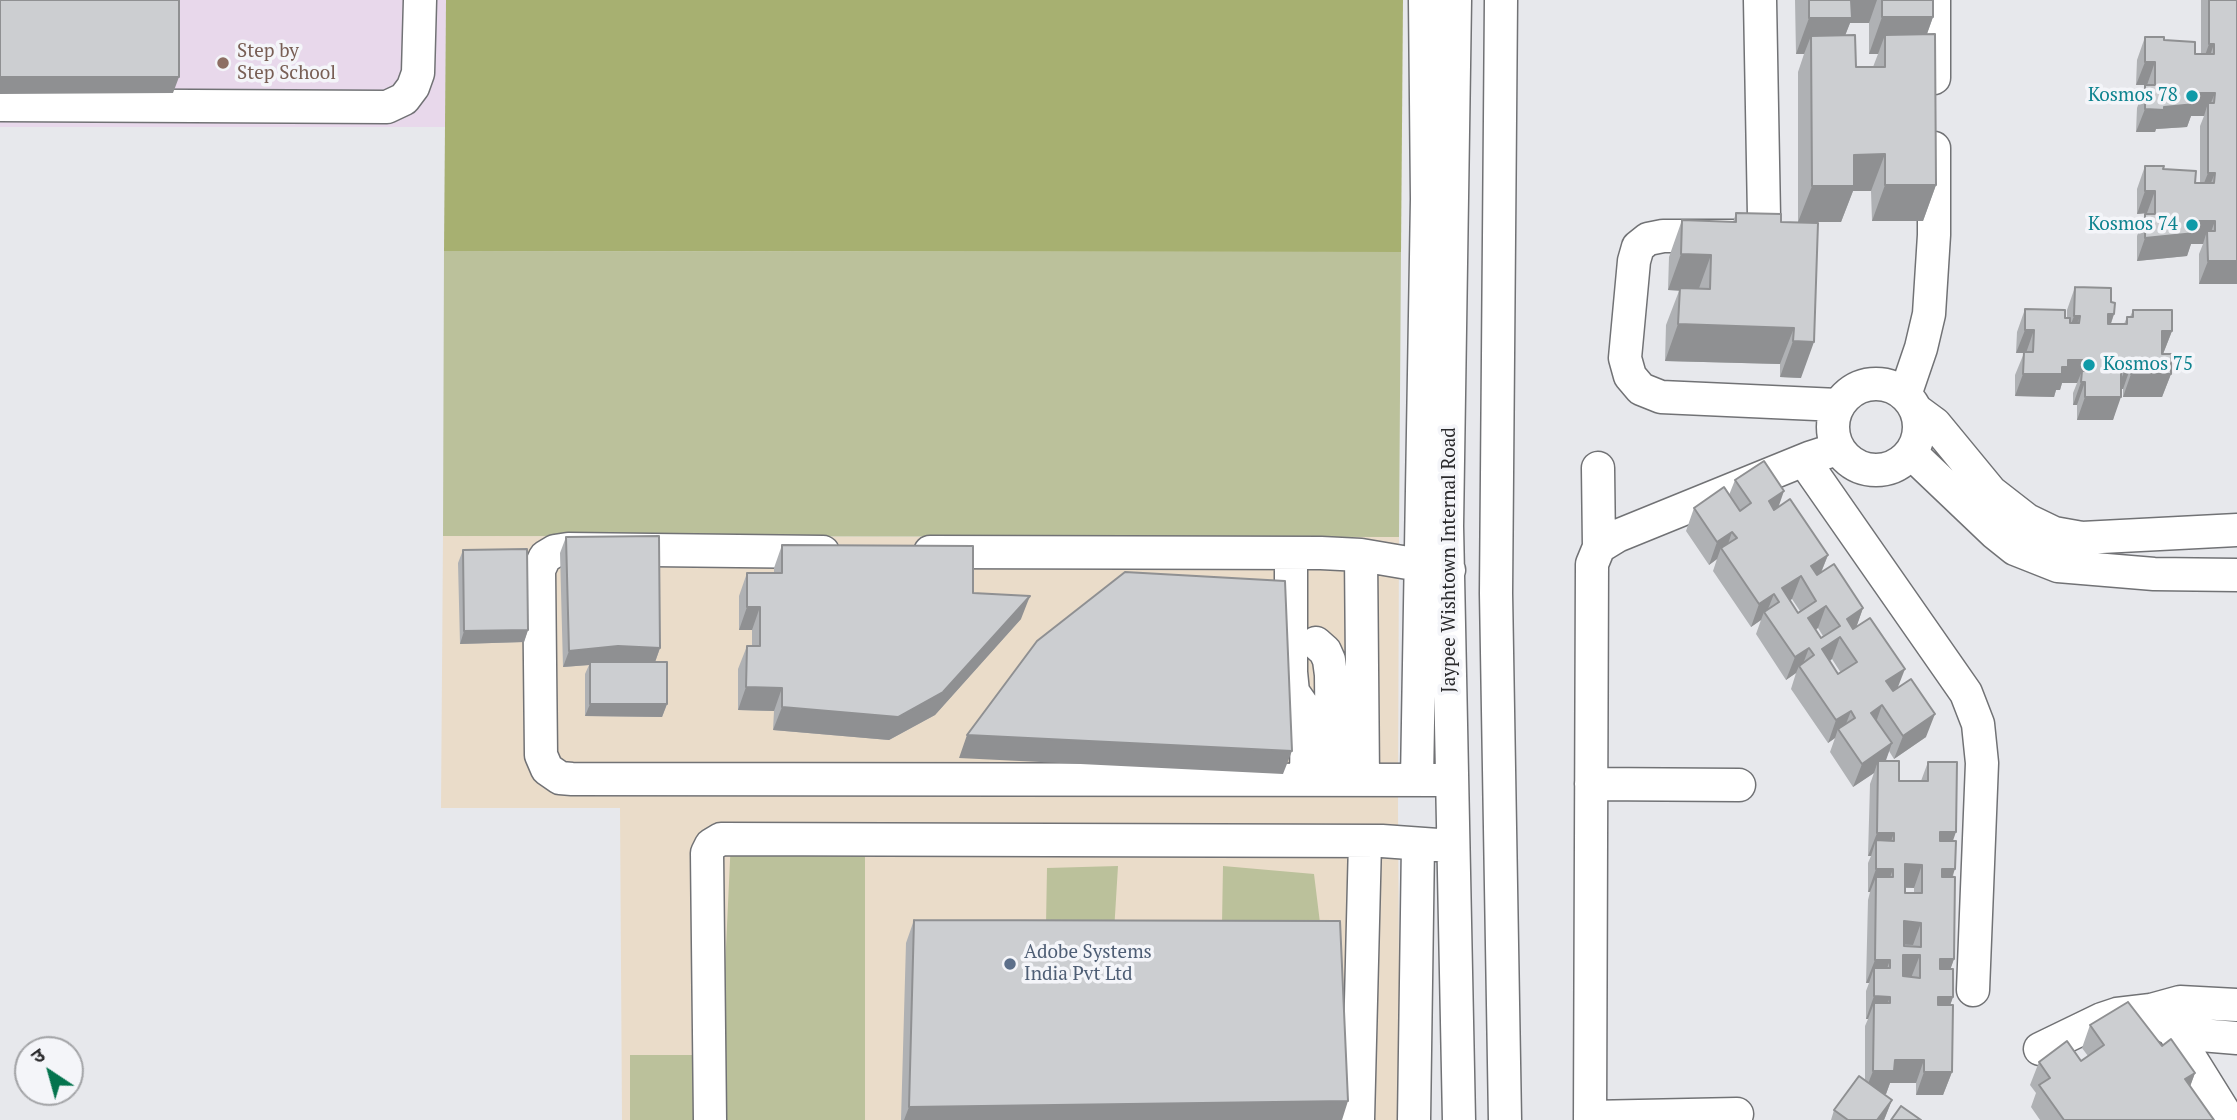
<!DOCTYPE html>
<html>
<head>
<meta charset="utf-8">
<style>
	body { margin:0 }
	#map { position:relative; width:2237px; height:1120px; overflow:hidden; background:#e7e8ec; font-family:"PT Serif","Noto Sans Devanagari",serif }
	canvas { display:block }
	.north { position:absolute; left:14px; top:1036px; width:70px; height:70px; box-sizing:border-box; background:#f4f5f9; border:2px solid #a3a4a7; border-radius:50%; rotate:324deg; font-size:19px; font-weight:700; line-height:28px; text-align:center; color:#2a2a2c }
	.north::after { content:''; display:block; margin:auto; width:24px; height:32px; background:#04744e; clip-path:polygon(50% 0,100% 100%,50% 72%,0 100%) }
</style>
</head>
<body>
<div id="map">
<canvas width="2237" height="1120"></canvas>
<div class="north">उ</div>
</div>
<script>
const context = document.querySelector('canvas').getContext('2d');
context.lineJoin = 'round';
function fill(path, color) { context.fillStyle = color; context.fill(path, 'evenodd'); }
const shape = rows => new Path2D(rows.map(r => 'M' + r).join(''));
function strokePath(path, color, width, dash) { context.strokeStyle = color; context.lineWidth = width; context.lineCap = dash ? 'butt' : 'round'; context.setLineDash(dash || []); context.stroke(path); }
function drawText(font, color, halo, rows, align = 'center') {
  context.font = font + ' "PT Serif",serif'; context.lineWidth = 7; context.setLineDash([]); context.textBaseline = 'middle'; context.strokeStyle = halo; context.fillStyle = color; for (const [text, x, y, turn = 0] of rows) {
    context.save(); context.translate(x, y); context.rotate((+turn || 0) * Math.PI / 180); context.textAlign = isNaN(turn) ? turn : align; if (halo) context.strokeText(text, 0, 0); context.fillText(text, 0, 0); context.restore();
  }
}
const commercial = shape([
	[443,536,1399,537,1398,809,1400,1120,622,1120,620,808,441,808]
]);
const education = shape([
	[0,0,446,0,445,127,0,127]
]);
const green = shape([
	[444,251,1401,252,1399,537,443,536],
	[731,839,865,840,865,1120,718,1120],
	[1118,866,1114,932,1046,925,1047,868],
	[1223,866,1314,874,1321,931,1222,924],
	[630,1055,698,1055,699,1120,630,1120]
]);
const forest = shape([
	[446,0,1403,0,1401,252,444,251]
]);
const minor = shape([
	[1455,0,1447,526,1459,1120],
	[1501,0,1496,593,1505,1120],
	[1760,0,1764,216,1760,225,1755,232,1747,236,1663,236,1648,239,1638,247,1634,261,1625,358,1630,376,1641,389,1661,397,1838,405],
	[1934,0,1934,78],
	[0,105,387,107,404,99,413,87,418,73,420,0],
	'1833 427a43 43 0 1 1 86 0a43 43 0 1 1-86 0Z',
	[1905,395,1921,348,1929,314,1934,235,1934,148],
	[1916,410,1935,424,1991,492,2027,520,2054,533,2082,538,2237,530],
	[1837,449,1809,458,1808,464,1812,472,1966,693,1978,724,1982,763,1973,990],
	[1911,453,1995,533,2015,549,2058,566,2154,574,2237,575],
	[1598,468,1599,547],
	[823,552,568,549,555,551,545,557,539,570,541,755,547,769,560,778,572,779,1452,780],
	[930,552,1321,553,1361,555,1449,570],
	[1291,553,1291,672,1293,692,1307,712,1306,780],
	[1361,555,1363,779],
	[1316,643,1325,651,1329,660,1331,675,1332,780],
	[1417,780,1427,199,1425,0],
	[1591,784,1739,785],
	[2163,1025,2173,1030,2201,1035,2237,1038],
	[2173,1030,2229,1120],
	[2040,1049,2102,1019,2117,1014,2151,1010,2180,1002,2237,1005],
	[1590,1117,1737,1114],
	[710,1120,707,853,711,845,721,839,1382,841,1452,846],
	[1358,1120,1365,842],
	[1414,1120,1418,844],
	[1590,1120,1592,564,1599,547,1617,536,1809,458]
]);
const wall = shape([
	[1795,0,1933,0,1933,17,1927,34,1936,185,1923,221,1872,221,1871,191,1853,191,1841,222,1798,222,1798,72,1804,54,1796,54],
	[1850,23,1869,23,1869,54,1878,54,1873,67,1856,67,1845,35],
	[2201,0,2237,0,2237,284,2199,284,2199,254,2203,244,2191,244,2187,256,2137,261,2137,236,2145,214,2147,213,2137,214,2137,189,2145,166,2163,169,2195,183,2200,183,2200,126,2204,116,2191,116,2187,127,2156,129,2155,132,2136,132,2137,108,2145,85,2136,85,2137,60,2145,37,2164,40,2195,54,2201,54],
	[1736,213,1781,222,1801,378,1780,377,1780,364,1665,361,1666,325,1679,291,1668,290,1669,257,1682,220,1733,222],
	[2075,287,2111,302,2114,314,2111,324,2124,324,2127,317,2130,317,2133,310,2172,331,2163,354,2171,374,2162,397,2123,397,2123,389,2121,389,2113,420,2077,420,2077,405,2073,405,2073,393,2077,383,2062,383,2060,390,2056,390,2054,397,2015,396,2015,375,2024,353,2016,353,2017,332,2025,309,2067,318,2067,310],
	[1735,480,1778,508,1828,555,1821,573,1863,608,1856,627,1898,688,1926,737,1894,759,1889,751,1885,761,1899,781,1921,781,1928,762,1953,841,1954,959,1950,969,1953,997,1950,1005,1952,1072,1943,1095,1916,1095,1916,1083,1890,1083,1886,1094,1884,1094,1892,1100,1884,1120,1831,1120,1834,1110,1865,1080,1865,1026,1868,1019,1866,1019,1866,991,1869,983,1866,983,1868,900,1870,892,1868,892,1868,863,1871,856,1868,856,1870,784,1874,773,1853,787,1830,752,1835,738,1828,743,1791,689,1796,673,1786,680,1756,634,1761,620,1751,627,1713,571,1717,559,1709,565,1686,531,1694,508,1729,495],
	[1792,599,1800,611,1798,613,1790,600],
	[1818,628,1823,636,1821,638,1816,629],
	[1832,659,1841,673,1838,674,1830,661],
	[1905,888,1914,888,1914,893,1905,893],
	[566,537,660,648,655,662,667,704,662,717,585,716,585,674,589,665,563,667,560,553],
	[782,545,973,593,1021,619,935,715,889,740,773,730,774,711,738,710,738,669,747,646,752,646,752,630,739,630,739,596,747,573,774,573,774,568],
	[463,550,528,630,524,642,460,644,458,563],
	[914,920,1342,1120,901,1120,906,943],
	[2090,1025,2162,1046,2195,1073,2190,1086,2214,1120,2040,1120,2031,1107,2036,1093,2030,1085,2039,1062,2081,1061,2088,1056,2082,1048]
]);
const shadedWall = shape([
	[1847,0,1877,0,1869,23,1850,23,1838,54,1811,36,1804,54,1796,54,1809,18],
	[1882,17,1933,17,1920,53,1885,35,1878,54,1869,54],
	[2209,44,2214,44,2206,67,2201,67],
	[2145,62,2155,62,2147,85,2136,85],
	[0,77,179,77,173,93,0,94],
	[2195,93,2215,93,2208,110,2208,103,2204,116,2191,116,2187,127,2156,129,2155,132,2136,132,2145,109,2164,107],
	[1885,154,1871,191,1853,191,1841,222,1798,222,1812,186,1854,155],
	[2208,173,2215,173,2206,195,2199,196],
	[1885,185,1936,185,1923,221,1872,221],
	[2145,191,2155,191,2147,213,2137,214],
	[2195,221,2215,221,2208,240,2207,231,2203,244,2191,244,2187,256,2137,261,2145,238],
	[1681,254,1711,255,1698,291,1668,290],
	[2208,261,2237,261,2237,284,2199,284],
	[2108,314,2114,314,2106,337],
	[2074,316,2080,316,2071,339,2066,338],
	[1678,324,1794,328,1780,364,1665,361],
	[2025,330,2034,330,2026,353,2016,353],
	[2162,331,2172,331,2163,354,2154,354],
	[1793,341,1814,342,1801,378,1780,377],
	[2068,360,2088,360,2081,378,2082,371,2077,383,2062,383,2060,390,2056,390,2054,397,2015,396,2023,374,2062,367],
	[2116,361,2126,361,2117,384],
	[2131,366,2123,389,2117,389,2126,367],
	[2131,374,2171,374,2162,397,2123,397],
	[2081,382,2085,382,2077,405,2073,405],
	[2085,397,2121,397,2113,420,2077,420],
	[1784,491,1776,514,1769,501],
	[1732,532,1725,553,1721,548,1717,559,1709,565,1717,542],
	[1828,555,1819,577,1811,566],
	[1801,576,1792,599,1776,609,1782,588],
	[1774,594,1766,614,1764,612,1761,620,1751,627,1759,604],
	[1030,596,1021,619,935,715,889,740,773,730,782,707],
	[1826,606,1818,628,1800,640,1808,618],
	[747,607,760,607,752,630,739,630],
	[1863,608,1855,631,1840,637,1832,659,1813,672,1822,649,1847,619],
	[528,630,524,642,460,644,464,631],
	[618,646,660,648,654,665,590,662,589,665,563,667,569,651],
	[1809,648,1801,669,1799,666,1796,673,1786,680,1795,657],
	[1905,669,1896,692,1878,704,1886,681],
	[746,687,782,688,774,711,738,710],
	[590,704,667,704,662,717,585,716],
	[1882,705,1874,728,1871,713],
	[1851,711,1842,734,1838,729,1835,738,1828,743,1836,720],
	[1935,714,1926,737,1894,759,1903,736],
	[967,735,1292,751,1283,774,959,758],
	[1892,743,1884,766,1878,761,1874,773,1853,787,1862,764],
	[1940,832,1956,832,1948,855,1932,855],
	[1877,833,1894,833,1886,856,1876,840,1871,856,1868,856],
	[1905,864,1922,865,1914,888,1896,887],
	[1876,869,1893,869,1885,892,1876,877,1870,892,1868,892],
	[1942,869,1955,869,1947,892,1933,892],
	[1904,921,1921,923,1913,945,1895,944],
	[1903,955,1920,955,1911,978,1895,977],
	[1940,959,1954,959,1946,982,1932,982],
	[1875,960,1890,960,1882,983,1874,968,1869,983,1866,983],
	[1874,996,1890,997,1882,1019,1874,1003,1868,1019,1866,1019],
	[1938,997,1953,997,1945,1020,1930,1020],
	[1895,1060,1924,1060,1916,1083,1890,1083,1886,1094,1864,1094,1873,1071],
	[1924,1072,1952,1072,1943,1095,1916,1095],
	[2195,1073,2187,1095,2185,1079],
	[1892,1100,1884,1120,1877,1120],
	[1348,1101,1342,1120,904,1120,909,1107]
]);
const building = shape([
	[0,0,179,0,179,77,0,77,0,0],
	[1809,0,1851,0,1852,18,1809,18,1809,0],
	[1882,0,1933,0,1933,17,1882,17,1882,0],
	[2209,0,2237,0,2237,261,2208,261,2207,231,2215,231,2215,221,2195,221,2195,233,2145,238,2145,214,2155,214,2155,191,2145,191,2145,166,2164,166,2163,169,2196,171,2195,183,2214,183,2215,173,2208,173,2208,103,2214,103,2215,93,2195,93,2195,104,2164,107,2164,110,2145,109,2145,85,2155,85,2155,62,2145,62,2145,37,2164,37,2164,40,2195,42,2195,54,2214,54,2214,44,2209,44,2209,0],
	[1935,34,1936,185,1885,185,1885,154,1854,155,1854,186,1812,186,1811,36,1855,35,1856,67,1885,67,1885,35,1935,34],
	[1736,213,1781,214,1781,222,1818,223,1814,342,1793,341,1794,328,1678,324,1680,288,1710,289,1711,255,1681,254,1682,220,1736,222,1736,213],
	[2075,287,2111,288,2111,302,2115,303,2114,314,2108,314,2108,324,2127,324,2127,317,2133,317,2133,310,2172,310,2172,331,2162,331,2162,354,2171,354,2171,374,2131,374,2131,366,2126,367,2126,361,2116,361,2116,369,2121,368,2121,397,2085,397,2085,382,2081,382,2082,371,2088,371,2088,360,2068,360,2068,367,2062,367,2062,374,2023,374,2024,352,2033,352,2034,330,2025,330,2025,309,2065,310,2065,318,2070,318,2070,323,2079,323,2080,316,2074,316,2075,287],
	[1764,461,1784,491,1769,501,1774,510,1790,499,1828,555,1811,566,1817,575,1834,564,1863,608,1847,619,1853,629,1870,618,1905,669,1886,681,1893,691,1911,679,1935,714,1903,736,1882,705,1871,713,1892,743,1862,764,1838,729,1855,718,1851,711,1836,720,1799,666,1814,655,1809,648,1795,657,1764,612,1779,602,1774,594,1759,604,1721,548,1737,538,1732,532,1717,542,1694,508,1724,487,1740,511,1751,503,1735,480,1764,461],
	[1801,576,1816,601,1798,613,1782,588,1801,576],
	[1826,606,1840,626,1821,638,1808,618,1826,606],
	[1840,637,1857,662,1838,674,1822,649,1840,637],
	[659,536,660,648,618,646,569,651,566,537,659,536],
	[782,545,973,546,973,593,1030,596,943,692,898,717,782,707,782,688,746,687,747,646,760,646,760,607,747,607,747,573,782,573,782,545],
	[527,549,528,630,464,631,463,550,527,549],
	[1125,572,1285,581,1292,751,967,735,1037,641,1125,572],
	[590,662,667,662,667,704,590,704,590,662],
	[1878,761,1899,761,1899,781,1928,781,1928,762,1957,762,1956,832,1940,832,1940,841,1956,841,1955,869,1942,869,1942,877,1955,877,1954,959,1940,959,1940,969,1953,969,1953,997,1938,997,1938,1005,1953,1005,1952,1072,1924,1072,1924,1060,1895,1060,1894,1071,1873,1071,1874,1003,1890,1003,1890,997,1874,996,1874,968,1890,968,1890,960,1875,960,1876,877,1893,877,1893,869,1876,869,1876,840,1894,841,1894,833,1877,833,1878,761],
	[1905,864,1922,865,1922,893,1905,893,1905,864],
	[1904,921,1921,923,1921,947,1904,946,1904,921],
	[1903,955,1920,955,1920,978,1903,976,1903,955],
	[914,920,1340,921,1348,1101,909,1107,914,920],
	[2128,1002,2162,1046,2171,1039,2195,1073,2185,1079,2214,1120,2064,1120,2039,1085,2050,1078,2039,1062,2067,1041,2081,1061,2104,1045,2090,1025,2128,1002],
	[1859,1076,1892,1100,1877,1120,1848,1120,1834,1110,1859,1076],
	[1901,1106,1921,1120,1891,1120,1901,1106]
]);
const markers = [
	[223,63,7,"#8d6e63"],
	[2192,96,7,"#0f9aa8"],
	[2192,225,7,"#0f9aa8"],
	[2089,365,7,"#0f9aa8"],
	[1010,964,7,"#5c6f8a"]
];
const educationNames = [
	["Step by",237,52],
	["Step School",237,74]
];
const cultureNames = [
	["Kosmos 78",2178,96],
	["Kosmos 74",2178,225],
	["Kosmos 75",2103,365,"left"]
];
const streetNames = [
	["Jaypee Wishtown Internal Road",1450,560,-90]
];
const serviceNames = [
	["Adobe Systems",1024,953],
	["India Pvt Ltd",1024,975]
];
fill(commercial, '#eadcc9');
fill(education, '#e8d8eb');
fill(green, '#bbc19b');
fill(forest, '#a7b071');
strokePath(minor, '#717275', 35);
strokePath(minor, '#fff', 32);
fill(wall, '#afb1b4');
fill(shadedWall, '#8f9092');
fill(building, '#ccced1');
strokePath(building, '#8f9092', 2);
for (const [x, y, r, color] of markers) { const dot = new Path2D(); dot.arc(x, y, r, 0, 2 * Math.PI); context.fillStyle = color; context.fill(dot); strokePath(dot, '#f4f5f9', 2.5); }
drawText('19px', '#785e54', '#f4f5f9', educationNames, 'left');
drawText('19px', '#0d838f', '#f4f5f9', cultureNames, 'right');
drawText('19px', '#2a2a2c', '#f4f5f9', streetNames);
drawText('19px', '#4e5e75', '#f4f5f9', serviceNames, 'left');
</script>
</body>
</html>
